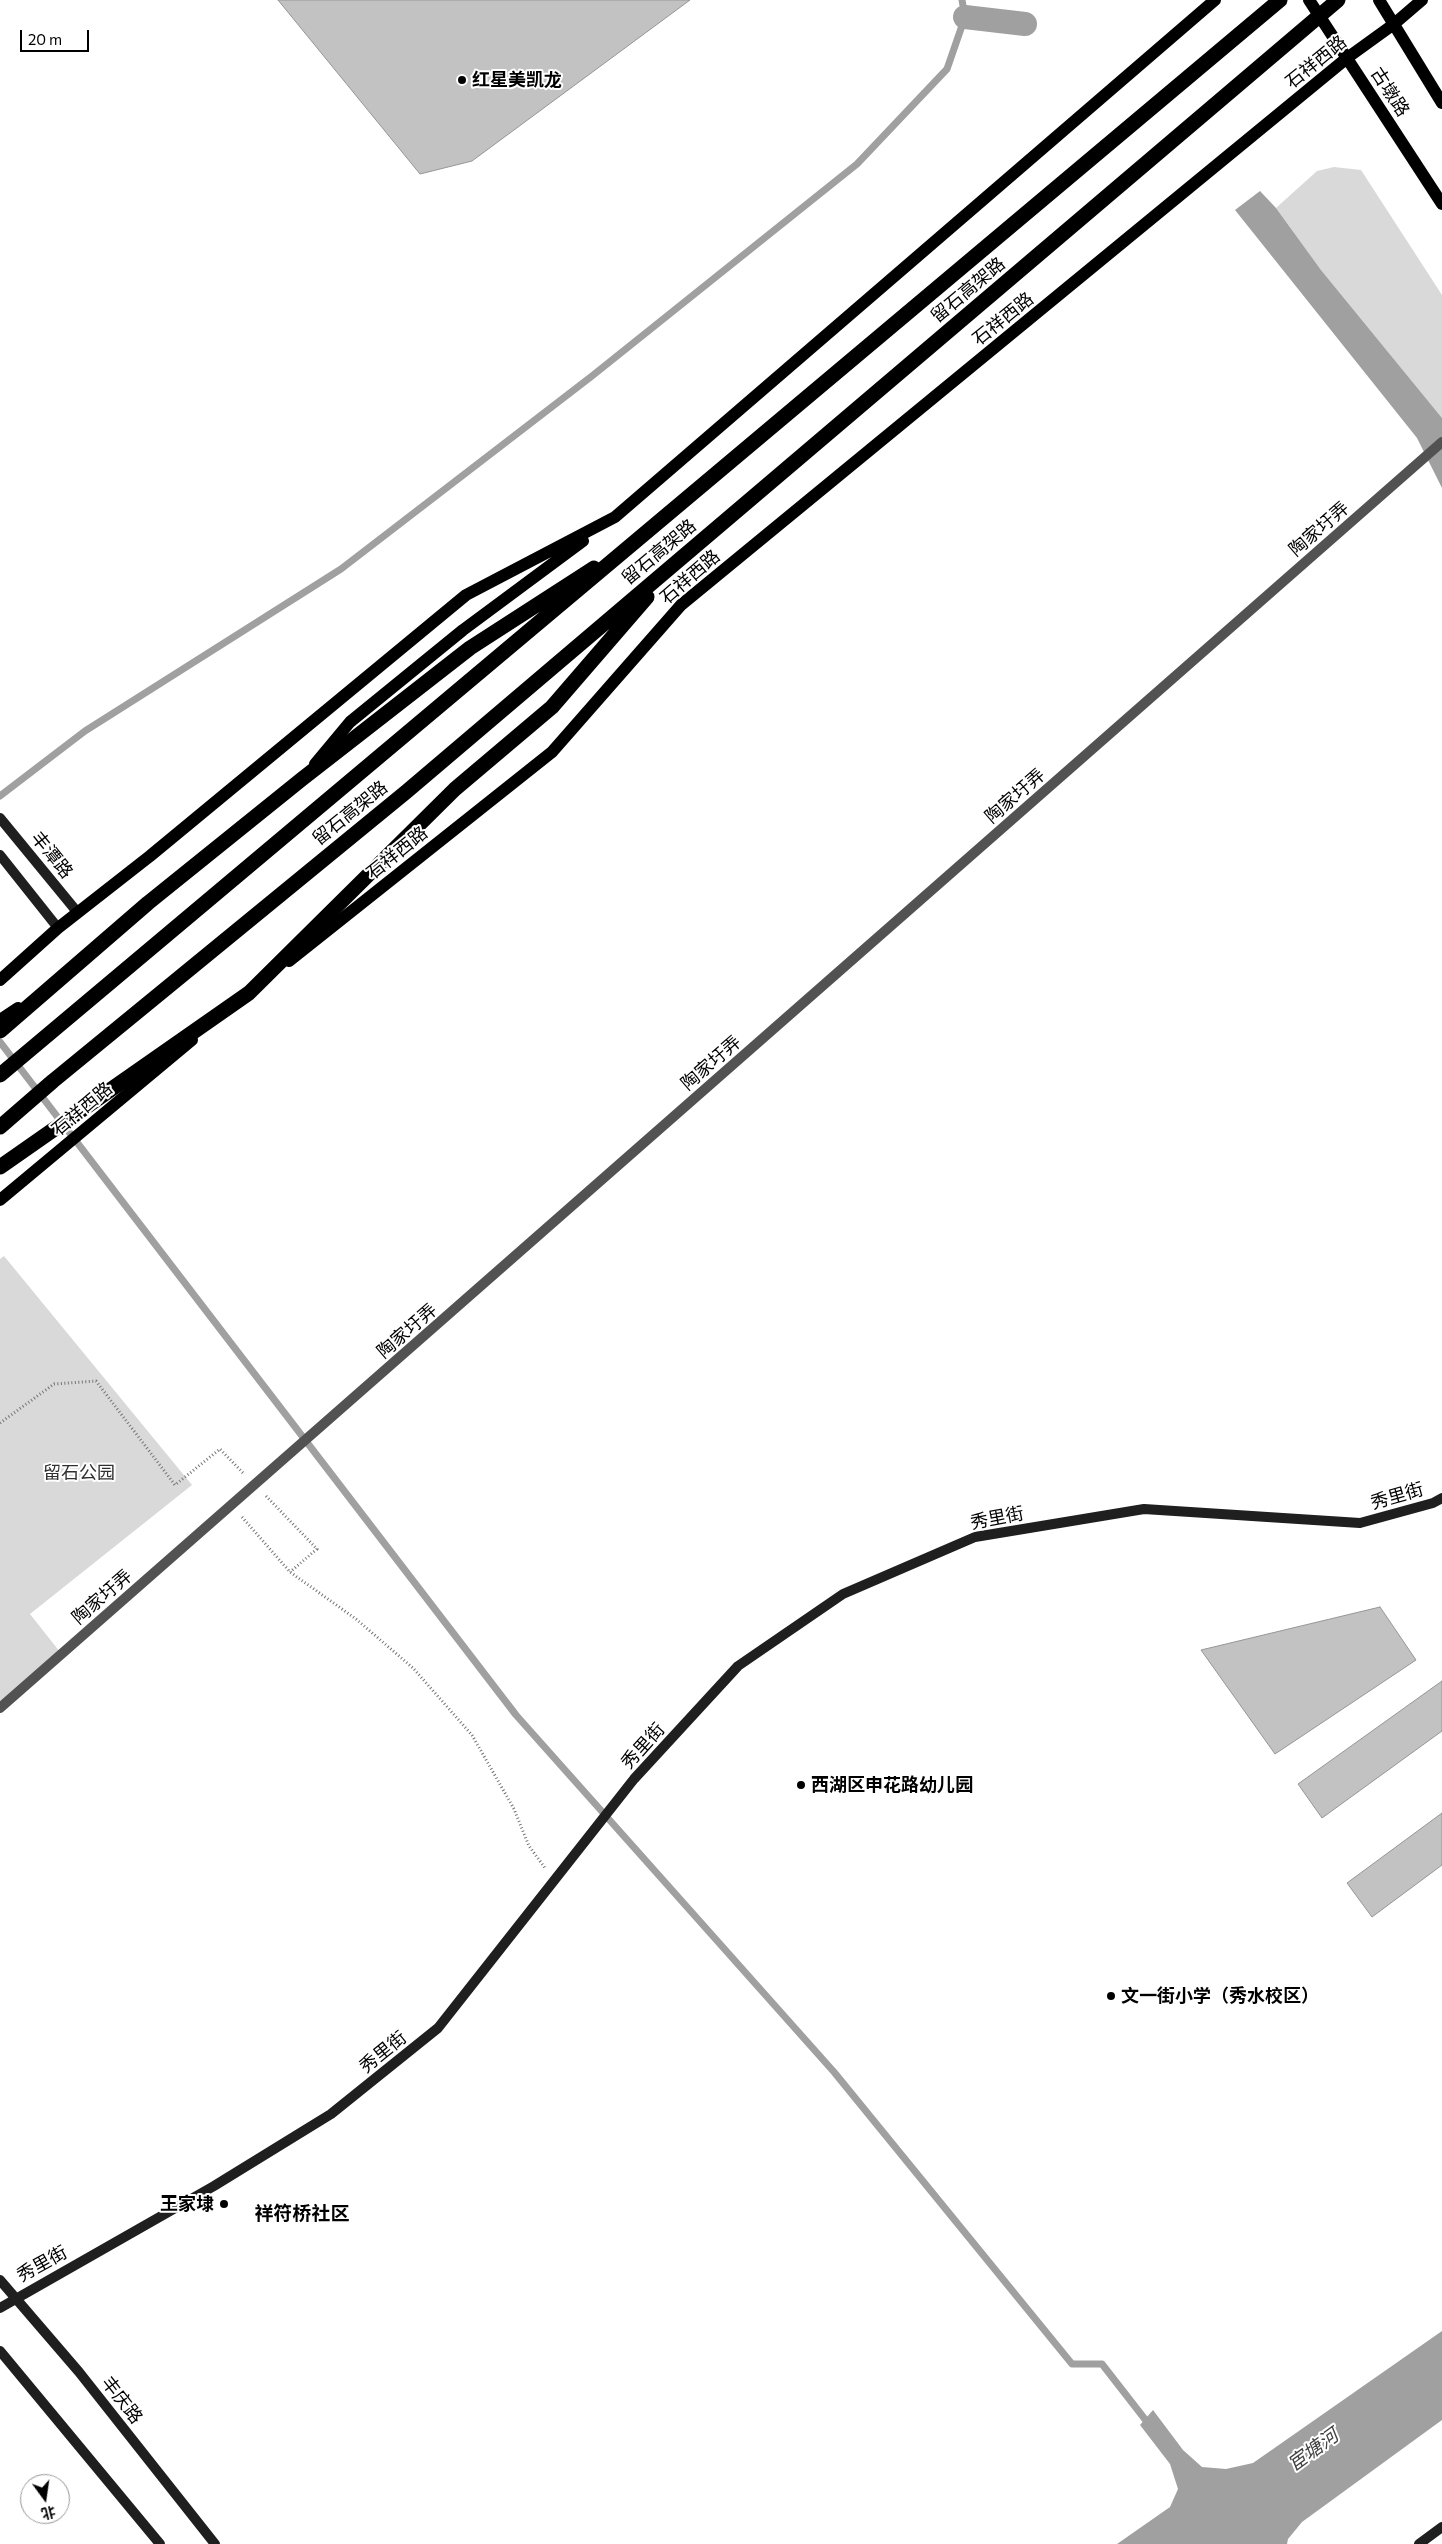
<!DOCTYPE html>
<html>
<head>
<meta charset="utf-8">
<style>
	body { margin:0 }
	#map { position:relative; width:1442px; height:2544px; overflow:hidden; background:#fff; font-family:Commissioner,"Noto Sans SC",sans-serif }
	canvas { display:block }
	.north { position:absolute; left:20px; top:2474px; width:50px; height:50px; box-sizing:border-box; background:#fff; border:1px solid #999; border-radius:50%; rotate:166deg; font-size:14px; font-weight:700; line-height:20px; text-align:center; color:#000 }
	.north::after { content:''; display:block; margin:auto; width:18px; height:22px; background:#000; clip-path:polygon(50% 0,100% 100%,50% 72%,0 100%) }
	.scale { position:absolute; left:20px; top:30px; width:69px; height:22px; box-sizing:border-box; border:2px solid #000; border-top:0; padding-left:6px; font-size:15px; line-height:18px; white-space:nowrap; color:#000; -webkit-text-stroke:4px #fff; paint-order:stroke }
</style>
</head>
<body>
<div id="map">
<canvas width="1442" height="2544"></canvas>
<div class="north">北</div>
<div class="scale">20 m</div>
</div>
<script>
const context = document.querySelector('canvas').getContext('2d');
context.lineJoin = 'round';
function fill(path, color) { context.fillStyle = color; context.fill(path, 'evenodd'); }
const shape = rows => new Path2D(rows.map(r => 'M' + r).join(''));
function strokePath(path, color, width, dash) { context.strokeStyle = color; context.lineWidth = width; context.lineCap = dash ? 'butt' : 'round'; context.setLineDash(dash || []); context.stroke(path); }
function drawText(font, color, halo, rows, align = 'center') {
  context.font = font + ' Commissioner,"Noto Sans SC",sans-serif'; context.lineWidth = 4; context.setLineDash([]); context.textBaseline = 'middle'; context.strokeStyle = halo; context.fillStyle = color; for (const [text, x, y, turn = 0] of rows) {
    context.save(); context.translate(x, y); context.rotate((+turn || 0) * Math.PI / 180); context.textAlign = isNaN(turn) ? turn : align; if (halo) context.strokeText(text, 0, 0); context.fillText(text, 0, 0); context.restore();
  }
}
const green = shape([
	[1334,167,1361,170,1442,295,1442,418,1321,270,1276,208,1317,171],
	[4,1256,192,1485,30,1614,60,1652,0,1706,0,1259]
]);
const water = shape([
	[1260,191,1276,208,1321,270,1442,418,1442,488,1417,438,1235,210],
	[1442,2331,1442,2420,1302,2522,1288,2539,1287,2544,1117,2544,1170,2507,1178,2489,1170,2464,1140,2425,1153,2410,1183,2450,1202,2467,1226,2469,1253,2463]
]);
const stream = shape([
	[0,796,85,731,341,569,592,376,857,164,947,69,965,17,962,0],
	[0,1042,516,1715,834,2072,1072,2364,1102,2364,1151,2427]
]);
const canal = shape([
	[965,17,1025,24]
]);
const building = shape([
	[278,0,690,0,472,161,420,174,278,0],
	[1380,1607,1416,1660,1275,1754,1201,1650,1380,1607],
	[1442,1681,1442,1731,1322,1818,1298,1784,1442,1681],
	[1442,1813,1442,1865,1372,1917,1347,1883,1442,1813]
]);
const path = shape([
	[0,1423,54,1384,96,1381,175,1485,220,1449,244,1474],
	[266,1496,317,1549,290,1572],
	[242,1517,290,1572,356,1619,413,1668,472,1735,514,1809,529,1846,545,1868]
]);
const street = shape([
	[0,1708,1442,442]
]);
const secondary = shape([
	[0,818,78,913],
	[0,855,58,928],
	[0,2280,79,2372,215,2544],
	[0,2308,214,2186,331,2114,438,2028,634,1779,738,1666,843,1594,975,1537,1144,1509,1360,1523,1433,1503,1442,1498],
	[0,2351,160,2544],
	[1419,2544,1442,2527]
]);
const primary = shape([
	[1309,0,1442,204],
	[1379,0,1442,103],
	[315,764,350,722,463,630,583,541],
	[289,961,552,752,681,605,1347,58,1394,24,1422,0],
	[0,980,58,928,150,856,466,595,615,517,1215,0],
	[0,1020,18,1008],
	[0,1200,192,1040]
]);
const highway = shape([
	[0,1031,148,903,302,779,470,648,594,568],
	[0,1075,1280,0],
	[0,1127,53,1081,406,792,1338,0],
	[0,1167,249,993,455,789,552,707,647,597]
]);
const markers = [
	[462,80,5,"#000"],
	[801,1785,5,"#000"],
	[1111,1996,5,"#000"],
	[224,2204,5,"#000"]
];
const streetNames = [
	["石祥西路",1316,62,-39],
	["古墩路",1390,92,57],
	["留石高架路",968,290,-40],
	["石祥西路",1003,319,-39],
	["陶家圩弄",1319,529,-41],
	["留石高架路",659,552,-40],
	["石祥西路",690,577,-41],
	["陶家圩弄",1015,796,-41],
	["留石高架路",350,813,-39],
	["石祥西路",397,853,-39],
	["丰潭路",52,855,51],
	["陶家圩弄",711,1063,-41],
	["石祥西路",82,1109,-40],
	["陶家圩弄",407,1331,-41],
	["秀里街",1397,1496,-16],
	["秀里街",997,1518,-11],
	["陶家圩弄",102,1597,-41],
	["秀里街",643,1746,-48],
	["秀里街",383,2052,-39],
	["秀里街",42,2264,-29],
	["丰庆路",122,2400,52]
];
const poiNames = [
	["红星美凯龙",472,80],
	["西湖区申花路幼儿园",811,1785],
	["文一街小学（秀水校区）",1121,1996],
	["王家埭",214,2204,"right"]
];
const parkNames = [
	["留石公园",79,1473]
];
const neighbourhoodNames = [
	["祥符桥社区",302,2214]
];
const waterNames = [
	["宦塘河",1313,2450,-36]
];
fill(green, '#d9d9d9');
fill(water, '#a0a0a0');
strokePath(stream, '#a0a0a0', 7);
strokePath(canal, '#a0a0a0', 24);
fill(building, '#c2c2c2');
strokePath(building, '#969696', 1);
strokePath(path, '#747474', 3, [1, 2.5]);
strokePath(street, '#525252', 10);
strokePath(secondary, '#1f1f1f', 10);
strokePath(primary, '#000', 12);
strokePath(highway, '#000', 15);
for (const [x, y, r, color] of markers) { const dot = new Path2D(); dot.arc(x, y, r, 0, 2 * Math.PI); context.fillStyle = color; context.fill(dot); strokePath(dot, '#fff', 2); }
drawText('18px', '#000', '#fff', streetNames);
drawText('bold 18px', '#000', '#fff', poiNames, 'left');
drawText('18px', '#303030', '#fff', parkNames);
drawText('bold 19px', '#000', '#fff', neighbourhoodNames);
drawText('italic 19px', '#414141', '#fff', waterNames);
</script>
</body>
</html>
